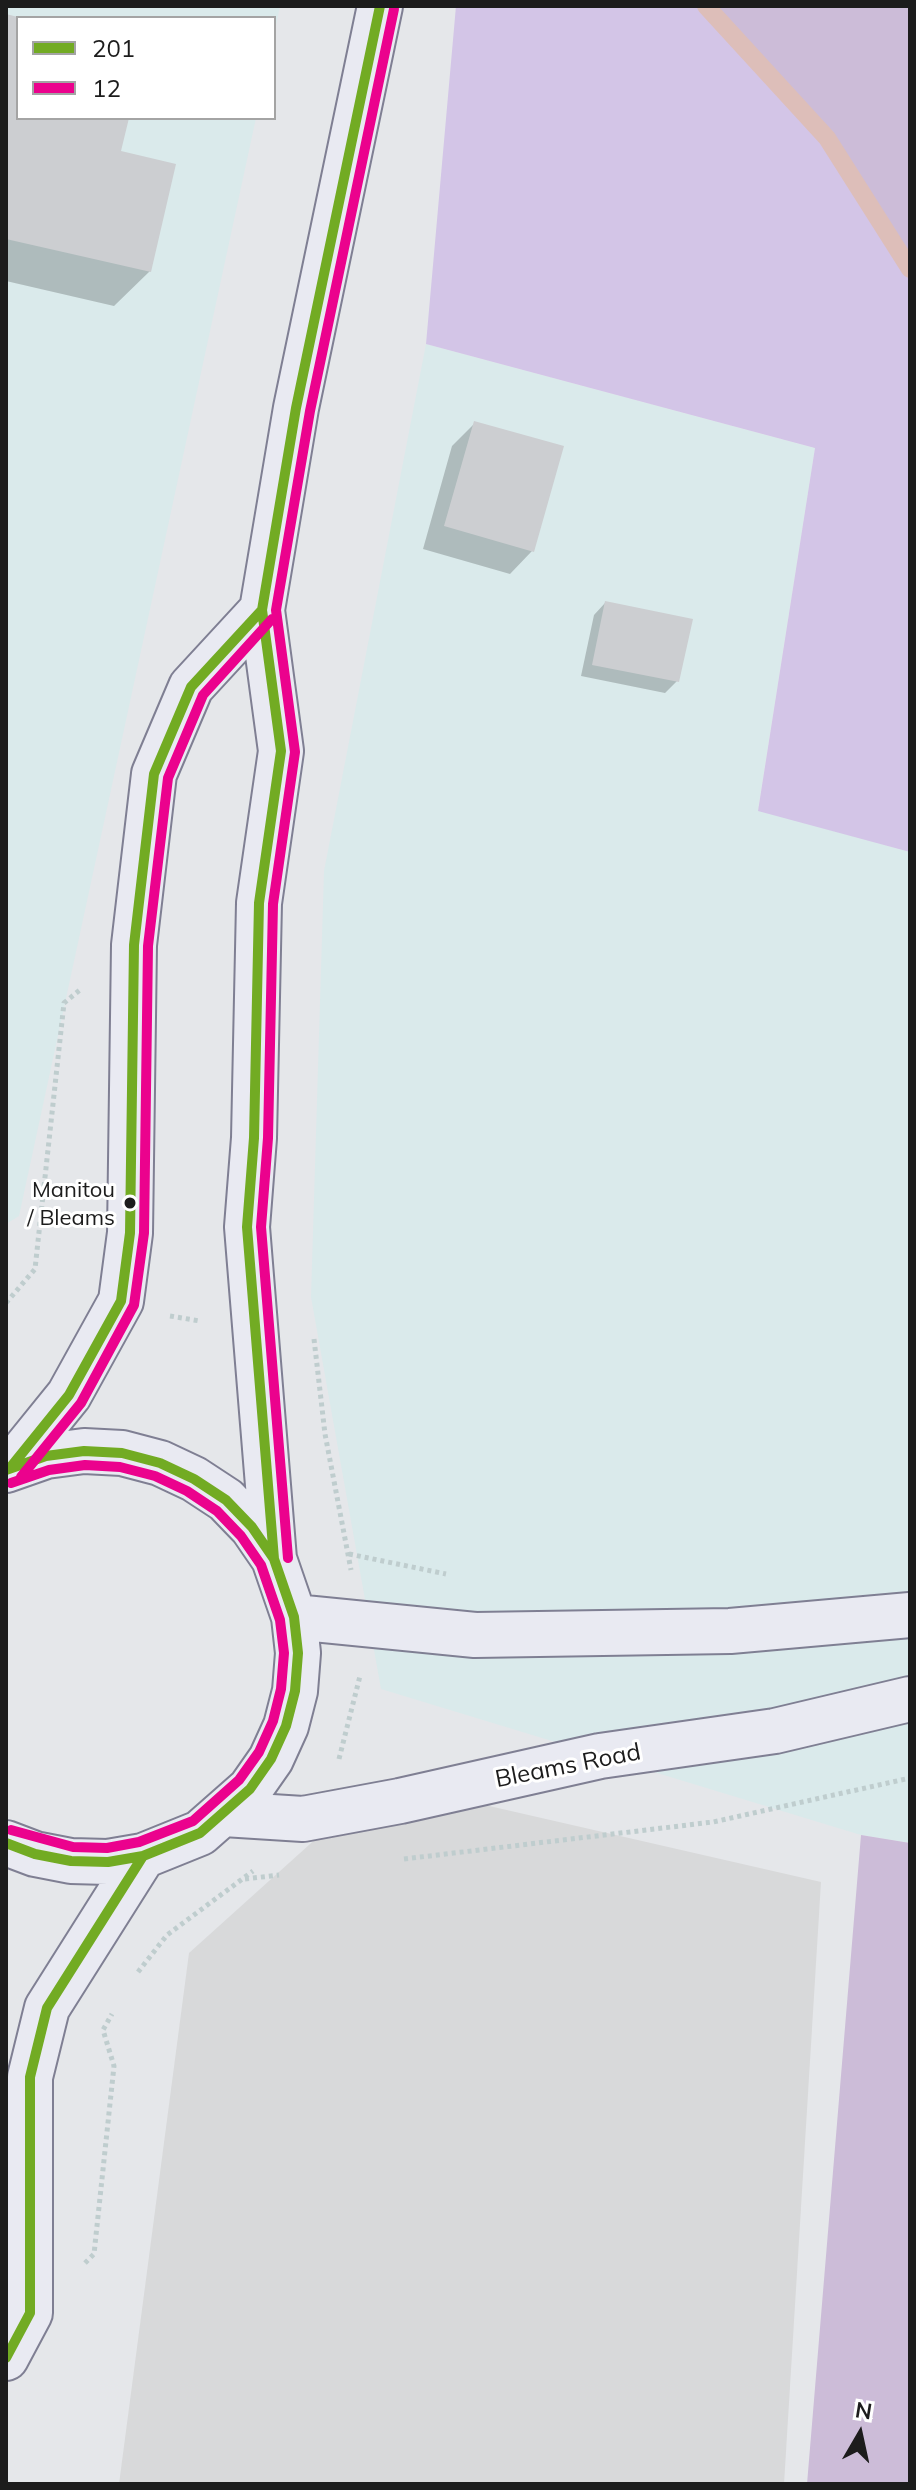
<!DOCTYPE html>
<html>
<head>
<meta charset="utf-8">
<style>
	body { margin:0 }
	#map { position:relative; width:916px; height:2490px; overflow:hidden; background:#e5e7ea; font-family:Mulish,sans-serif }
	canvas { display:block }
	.frame { position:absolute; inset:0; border:8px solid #1c1c1c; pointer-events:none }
	.legend { position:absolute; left:16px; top:16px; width:260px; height:104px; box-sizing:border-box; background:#fff; border:2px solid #a4a4a4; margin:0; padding:10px 14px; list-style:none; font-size:24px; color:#1c1c1c }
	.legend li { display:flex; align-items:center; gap:16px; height:40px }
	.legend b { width:40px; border:2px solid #a4a4a4 }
	.north { position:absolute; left:820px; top:2394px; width:80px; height:80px; -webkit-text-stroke:6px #fff; paint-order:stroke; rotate:9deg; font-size:22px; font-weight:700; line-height:32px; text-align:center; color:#1c1c1c }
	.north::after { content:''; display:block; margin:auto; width:28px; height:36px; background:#1c1c1c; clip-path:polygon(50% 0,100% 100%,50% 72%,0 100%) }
</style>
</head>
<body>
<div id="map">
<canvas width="916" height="2490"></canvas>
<div class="frame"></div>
<ul class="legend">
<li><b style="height:10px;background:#72ab23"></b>201</li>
<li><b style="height:10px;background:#eb028d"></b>12</li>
</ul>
<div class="north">N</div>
</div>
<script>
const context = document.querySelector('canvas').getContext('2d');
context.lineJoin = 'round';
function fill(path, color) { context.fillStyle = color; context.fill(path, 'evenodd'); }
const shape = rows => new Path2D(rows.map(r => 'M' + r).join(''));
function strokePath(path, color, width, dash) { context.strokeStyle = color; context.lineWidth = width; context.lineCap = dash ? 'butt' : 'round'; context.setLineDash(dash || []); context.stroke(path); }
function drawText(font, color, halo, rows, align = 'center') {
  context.font = font + ' Mulish,sans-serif'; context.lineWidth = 6; context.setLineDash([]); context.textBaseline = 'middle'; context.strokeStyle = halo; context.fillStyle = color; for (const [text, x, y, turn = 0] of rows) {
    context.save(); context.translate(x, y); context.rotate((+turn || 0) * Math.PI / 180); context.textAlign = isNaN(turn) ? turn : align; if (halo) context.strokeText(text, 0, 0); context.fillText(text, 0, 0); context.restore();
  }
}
const commercial = shape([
	[6,6,280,6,274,35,274,18,18,18,18,118,256,118,19,1216,6,1224],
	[426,344,815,448,758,810,910,852,910,1843,861,1835,381,1689,311,1297,324,871]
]);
const grass = shape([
	[456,6,706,6,827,138,910,269,910,852,758,811,815,448,426,344]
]);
const forest = shape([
	[706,6,910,6,910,269,827,138],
	[861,1835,910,1843,910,2484,807,2484]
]);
const parking = shape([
	[380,1781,821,1882,784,2484,119,2484,189,1953]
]);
const shadow = shape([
	[6,16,18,19,18,118,127,118,119,153,150,271,114,306,6,281],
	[475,423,532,551,510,574,423,549,452,446],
	[605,603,677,681,665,693,581,676,594,615]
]);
const stream = shape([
	[706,6,827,138,910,269]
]);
const building = shape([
	[6,14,18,17,18,118,129,118,121,151,176,164,151,272,6,239],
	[474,421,564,446,534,552,444,526],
	[605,601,693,619,679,682,592,665]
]);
const path = shape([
	[6,1303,35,1269,64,1003,81,989],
	[170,1316,200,1321],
	[314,1339,325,1434,351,1570],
	[349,1554,446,1574],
	[339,1759,360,1676],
	[404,1859,713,1822,910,1778],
	[245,1879,279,1875],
	[138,1972,167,1935,253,1871],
	[85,2263,94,2254,114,2066,103,2030,112,2014]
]);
const secondary = shape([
	[10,1468,69,1395,121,1301,130,1233,134,945,154,774,191,687,262,610],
	[6,1470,46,1456,84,1451,122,1453,160,1463,194,1479,226,1500,252,1527,274,1559,294,1617,298,1653,295,1691,286,1726,271,1759,250,1789,200,1833,143,1856,108,1862,71,1861,35,1854,6,1843],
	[274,1559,247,1227,254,1138,259,903,281,751,262,610,296,408,380,6],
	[294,1617,475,1635,730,1631,910,1615],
	[224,1814,303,1819,400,1801,600,1756,775,1731,910,1699],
	[6,2358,30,2313,30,2077,47,2008,143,1856]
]);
const bus1 = shape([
	[10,1468,69,1395,121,1301,130,1233,134,945,154,774,191,687,262,610],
	[6,1470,46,1456,84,1451,122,1453,160,1463,194,1479,226,1500,252,1527,274,1559,294,1617,298,1653,295,1691,286,1726,271,1759,250,1789,200,1833,143,1856,108,1862,71,1861,35,1854,6,1843],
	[274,1559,247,1227,254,1138,259,903,281,751,262,610,296,408,380,6],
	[6,2358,30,2313,30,2077,47,2008,143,1856]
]);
const bus2 = shape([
	[21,1477,81,1403,134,1305,144,1233,148,946,168,778,203,695,272,619],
	[11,1483,49,1470,85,1465,120,1467,155,1476,187,1491,217,1511,241,1536,261,1565,280,1620,284,1653,281,1689,273,1721,259,1752,239,1780,193,1821,139,1842,107,1848,73,1847,11,1830],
	[288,1558,261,1227,268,1138,273,904,295,752,276,610,310,411,394,9]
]);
const markers = [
	[130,1203,7,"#1c1c1c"]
];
const busNames = [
	["Manitou",115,1190],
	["/ Bleams",115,1218]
];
const streetNames = [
	["Bleams Road",568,1766,-11]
];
fill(commercial, '#daeaeb');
fill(grass, '#d3c5e7');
fill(forest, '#ccbcd8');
fill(parking, '#d8d9da');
fill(shadow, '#0003');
strokePath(stream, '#ddbeb9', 18);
fill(building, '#ccced1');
strokePath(secondary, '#7f7f93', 48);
strokePath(path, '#bfcdce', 5, [4, 4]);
strokePath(secondary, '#e9eaf2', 44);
strokePath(bus1, '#72ab23', 10);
strokePath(bus2, '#eb028d', 10);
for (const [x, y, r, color] of markers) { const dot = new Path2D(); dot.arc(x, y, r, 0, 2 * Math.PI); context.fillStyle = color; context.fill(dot); strokePath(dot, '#fff', 3); }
drawText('22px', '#1c1c1c', '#fff', busNames, 'right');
drawText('24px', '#1c1c1c', '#fff', streetNames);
</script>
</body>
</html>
